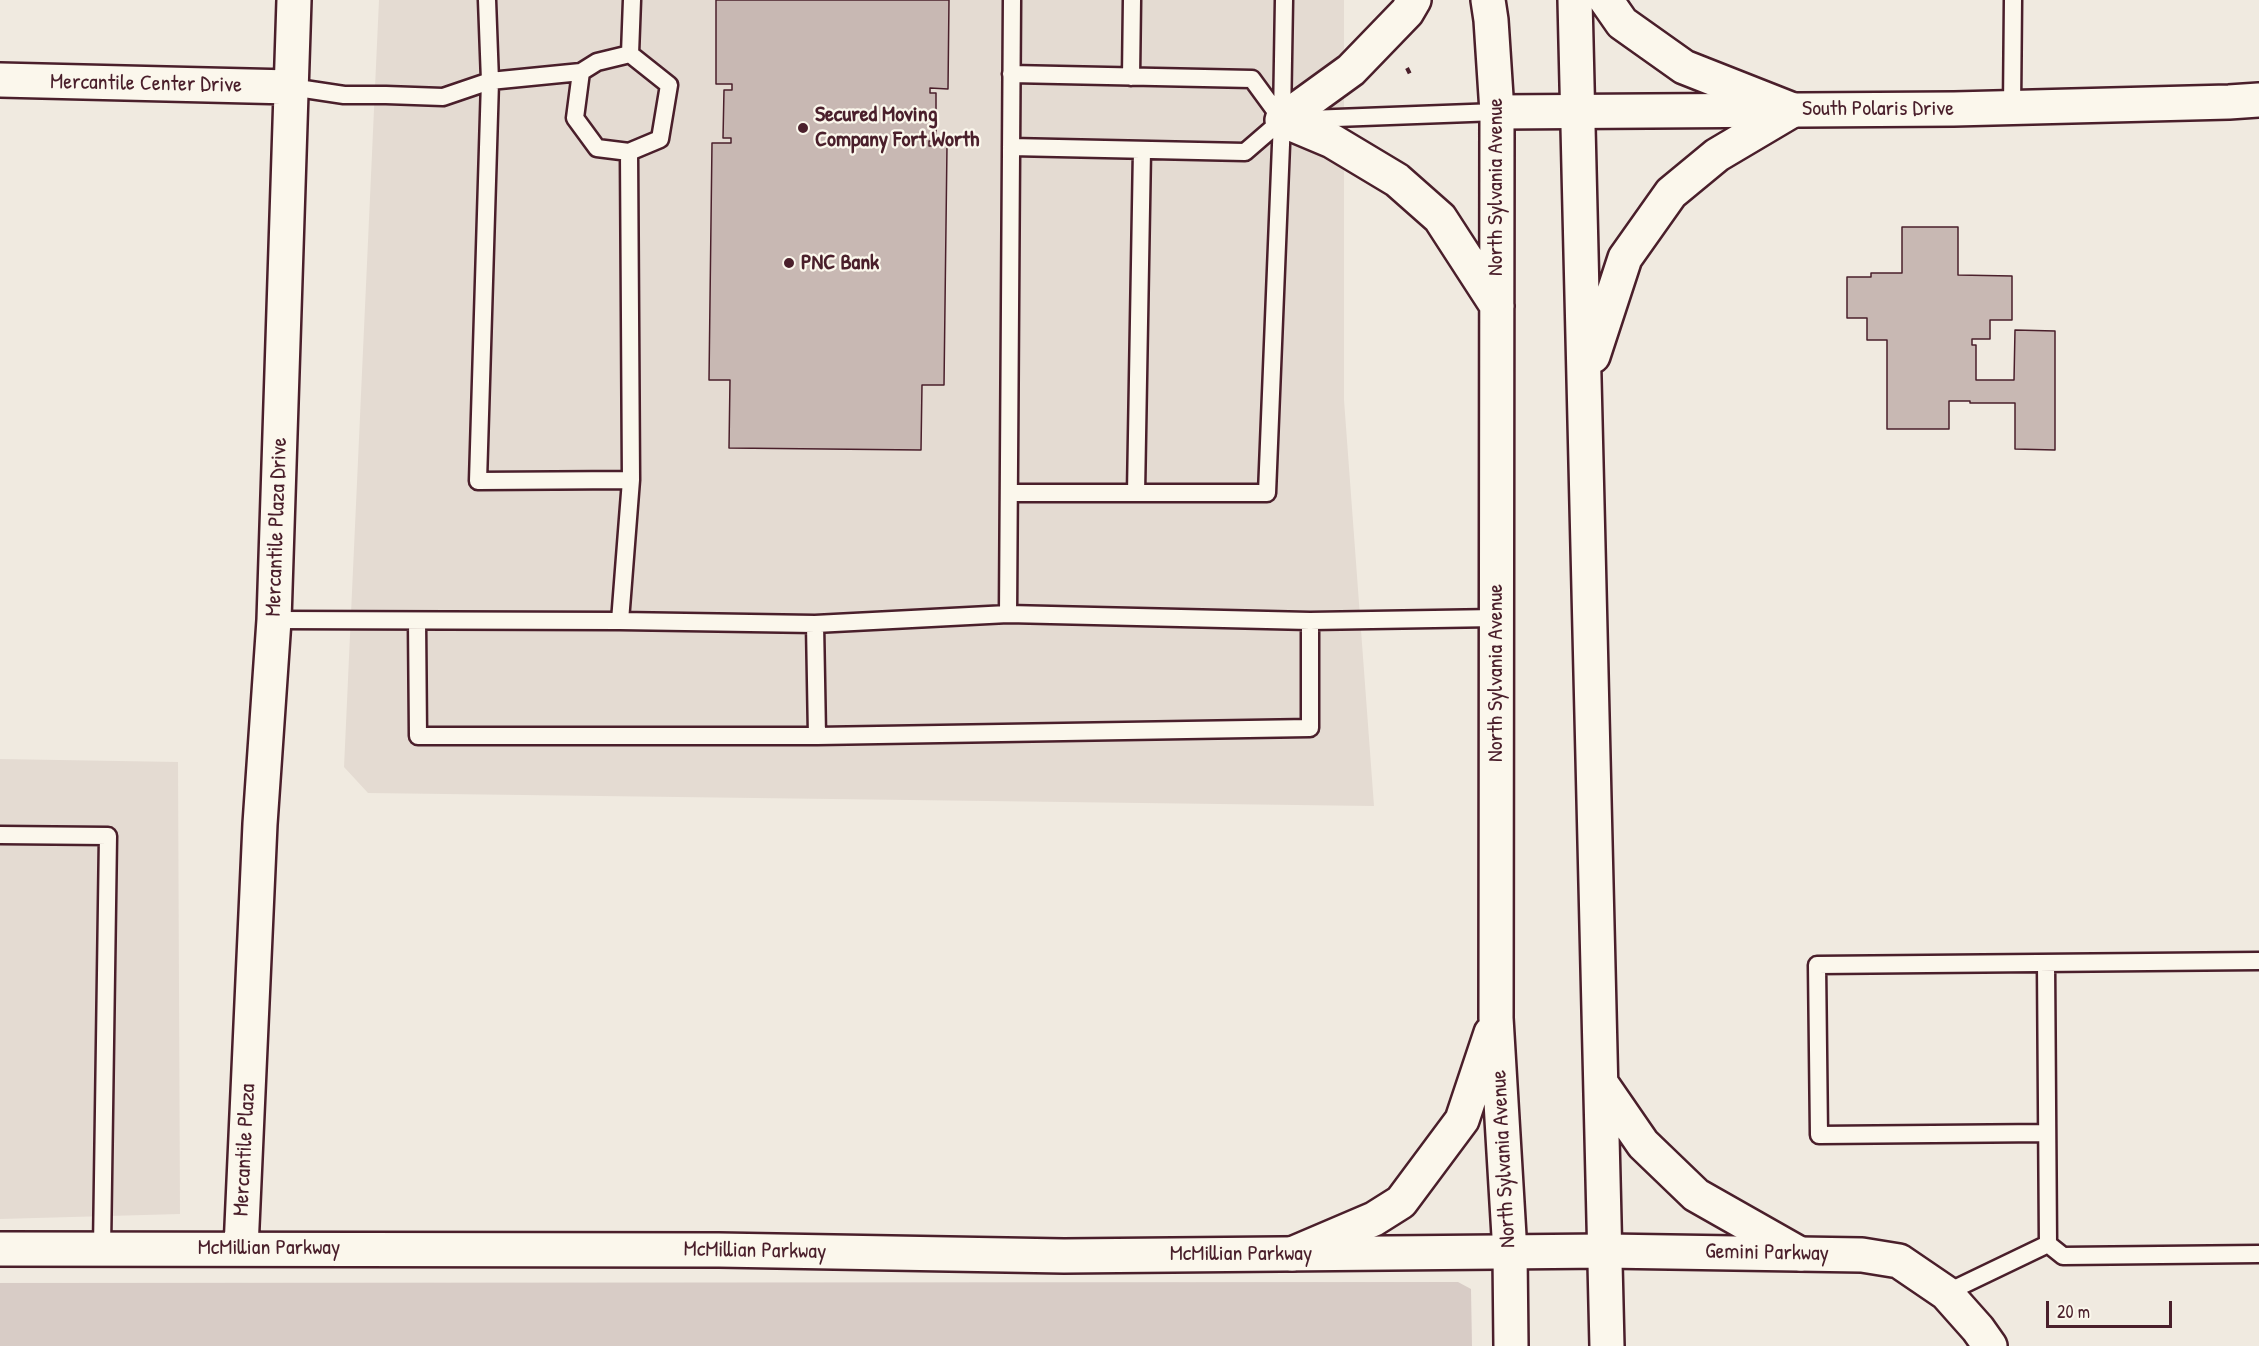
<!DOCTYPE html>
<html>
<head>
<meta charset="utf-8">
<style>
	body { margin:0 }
	#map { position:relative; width:2259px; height:1346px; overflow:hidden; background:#f0eae0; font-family:"Patrick Hand",sans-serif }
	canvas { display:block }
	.scale { position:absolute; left:2046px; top:1301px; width:126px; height:27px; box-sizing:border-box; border:3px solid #4a1f2b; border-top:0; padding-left:8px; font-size:18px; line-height:21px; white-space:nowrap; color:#4a1f2b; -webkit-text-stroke:4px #fbf7ec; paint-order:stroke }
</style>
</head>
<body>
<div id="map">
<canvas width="2259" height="1346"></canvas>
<div class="scale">20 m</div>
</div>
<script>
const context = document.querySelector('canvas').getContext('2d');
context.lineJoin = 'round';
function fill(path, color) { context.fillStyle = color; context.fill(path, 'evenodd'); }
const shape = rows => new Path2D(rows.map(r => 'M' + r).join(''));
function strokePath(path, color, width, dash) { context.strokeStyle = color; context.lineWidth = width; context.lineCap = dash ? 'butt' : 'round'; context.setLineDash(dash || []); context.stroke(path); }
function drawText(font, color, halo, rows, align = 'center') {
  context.font = font + ' "Patrick Hand",sans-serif'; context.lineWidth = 4.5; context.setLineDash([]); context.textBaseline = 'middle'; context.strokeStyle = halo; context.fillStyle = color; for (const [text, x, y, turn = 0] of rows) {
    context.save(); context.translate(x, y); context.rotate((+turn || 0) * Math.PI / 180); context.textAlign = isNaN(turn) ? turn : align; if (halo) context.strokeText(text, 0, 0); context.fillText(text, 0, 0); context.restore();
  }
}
const built = shape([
	[379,0,1344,0,1344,400,1374,806,368,793,344,767],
	[0,759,178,762,180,1214,0,1219]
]);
const green = shape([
	[1458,1282,1471,1289,1472,1346,0,1346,0,1283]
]);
const building = shape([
	[716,0,949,0,948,89,930,88,930,93,936,93,936,141,929,141,929,146,947,146,944,385,922,385,921,450,729,448,730,380,709,380,712,143,731,143,731,138,723,138,724,90,732,90,732,84,716,84,716,0],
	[1902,227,1958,227,1958,275,2012,276,2012,320,1990,320,1990,339,1972,339,1972,345,1976,345,1976,380,2014,380,2015,330,2055,331,2055,450,2015,449,2015,403,1970,403,1970,401,1949,401,1949,429,1887,429,1887,340,1867,340,1867,318,1847,318,1847,277,1871,277,1871,273,1902,273,1902,227]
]);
const path = shape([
	[1407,68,1411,76]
]);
const lane = shape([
	[487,0,490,81,581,72],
	[630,54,669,85,660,139,629,152,597,148,575,118,581,72,597,62,630,54],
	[630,54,632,0],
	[1011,74,1252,79,1282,120],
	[1131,77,1132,0],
	[291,87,344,95,386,95,443,97,490,81,478,481,631,480,629,152],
	[2012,108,2013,0],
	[1011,147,1245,152,1282,120,1497,112],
	[1009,493,1267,493,1282,120,1284,0],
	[1136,493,1142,150],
	[1008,614,1012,0],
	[274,620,620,621,631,480],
	[417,621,418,736,817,736,815,624],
	[620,621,815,624,1008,614,1310,621,1310,728,817,736],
	[1310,621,1496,618],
	[0,835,108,836,102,1248],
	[2047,1133,1819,1135,1817,965,2259,961],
	[2048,1244,2063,1256,2259,1254],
	[1946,1293,2048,1244,2046,963]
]);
const street = shape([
	[0,80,291,87],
	[1497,112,1954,109,2229,102,2259,100],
	[241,1248,260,824,274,620,294,0],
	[0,1249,719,1250,1064,1256,1606,1251,1862,1255,1899,1261,1946,1293,1978,1329,1990,1346]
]);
const secondary = shape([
	[1414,0,1407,12,1351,70,1282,120,1332,141,1397,180,1440,218,1497,306],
	[1488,0,1491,20,1497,112,1496,1018,1510,1253,1511,1346],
	[1575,0,1607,1346],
	[1606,0,1622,23,1684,67,1793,110],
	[1593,356,1625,258,1671,193,1717,155,1793,110],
	[1601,1083,1643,1144,1696,1195,1800,1254],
	[1292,1254,1374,1219,1401,1202,1462,1120,1491,1033]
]);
const markers = [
	[803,128,6,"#4a1f2b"],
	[789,263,6,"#4a1f2b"]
];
const streetNames = [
	["Mercantile Center Drive",146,84,1],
	["South Polaris Drive",1878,109],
	["North Sylvania Avenue",1496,187,-90],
	["Mercantile Plaza Drive",277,527,-88],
	["North Sylvania Avenue",1496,673,-90],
	["Mercantile Plaza",245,1150,-87],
	["North Sylvania Avenue",1504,1159,-93],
	["McMillian Parkway",269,1248],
	["McMillian Parkway",755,1251,1],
	["Gemini Parkway",1767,1253,1],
	["McMillian Parkway",1241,1254]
];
const poiNames = [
	["Secured Moving",815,115],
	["Company Fort Worth",815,140],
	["PNC Bank",801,263]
];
fill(built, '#e4dbd2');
fill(green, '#d8ccc6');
fill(building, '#c8b8b3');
strokePath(building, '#4a1f2b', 1.5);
strokePath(lane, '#4a1f2b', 21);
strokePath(street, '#4a1f2b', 38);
strokePath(secondary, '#4a1f2b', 38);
strokePath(path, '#4a1f2b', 4, [6, 4.5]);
strokePath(lane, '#fbf7ec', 16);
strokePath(street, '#fbf7ec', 33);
strokePath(secondary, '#fbf7ec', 33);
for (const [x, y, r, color] of markers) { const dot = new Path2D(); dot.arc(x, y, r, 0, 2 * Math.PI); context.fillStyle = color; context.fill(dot); strokePath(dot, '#fbf7ec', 2); }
drawText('22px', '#4a1f2b', '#fbf7ec', streetNames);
drawText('bold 22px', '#4a1f2b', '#fbf7ec', poiNames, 'left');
</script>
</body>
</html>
